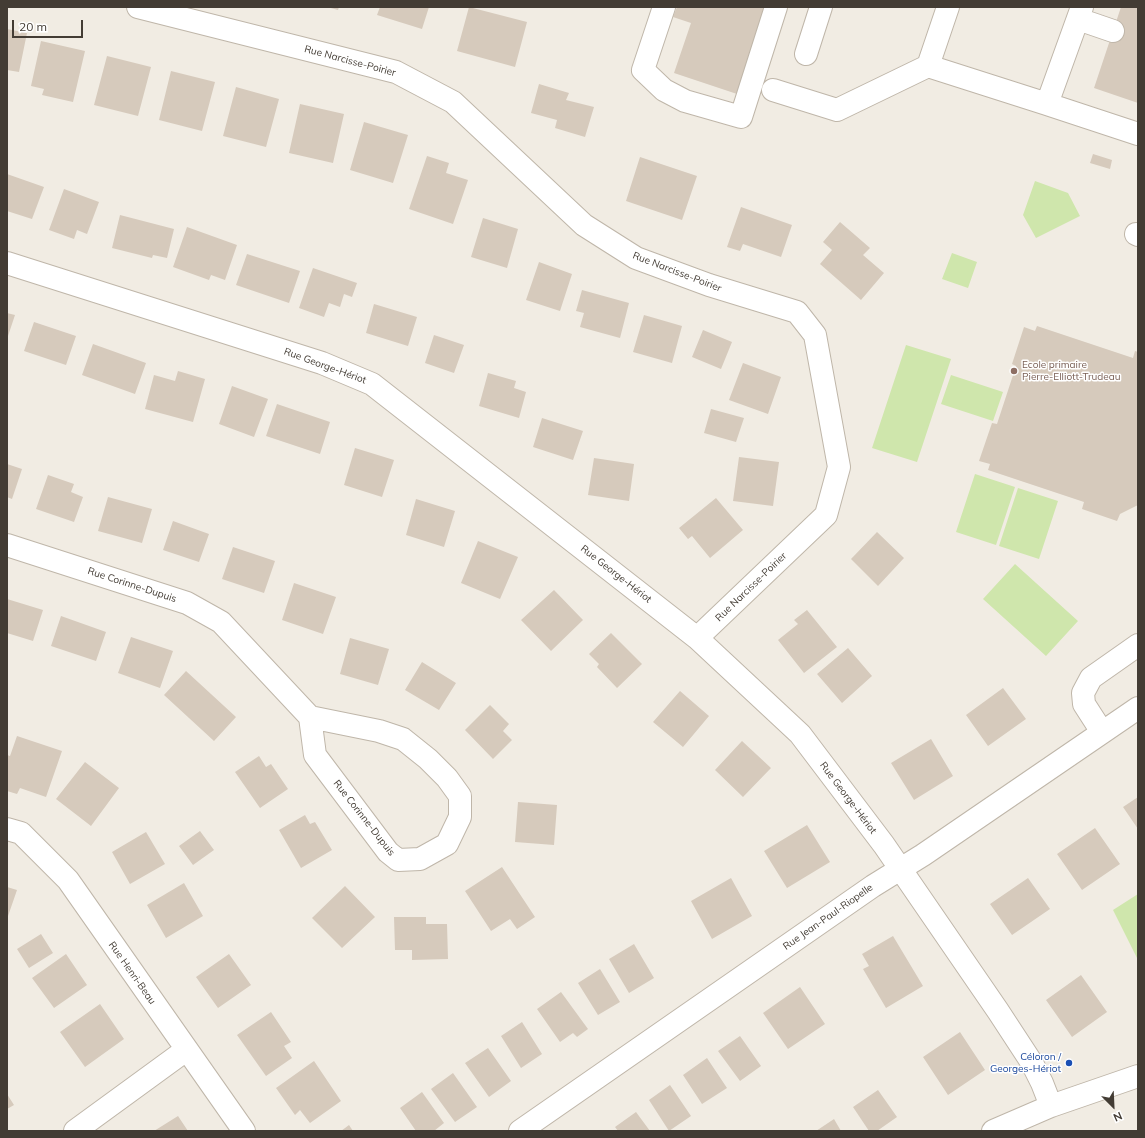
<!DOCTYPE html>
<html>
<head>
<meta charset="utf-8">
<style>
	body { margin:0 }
	#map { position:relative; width:1145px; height:1138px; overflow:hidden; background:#f1ece3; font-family:Mulish,sans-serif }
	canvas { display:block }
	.frame { position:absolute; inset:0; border:8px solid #433c34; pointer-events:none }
	.north { position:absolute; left:1093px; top:1086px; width:40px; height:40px; -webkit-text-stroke:3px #fff; paint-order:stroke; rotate:156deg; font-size:11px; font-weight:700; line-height:16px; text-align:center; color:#433c34 }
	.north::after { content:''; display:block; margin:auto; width:14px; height:18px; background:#433c34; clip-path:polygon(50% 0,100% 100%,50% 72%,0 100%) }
	.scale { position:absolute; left:12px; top:20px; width:71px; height:18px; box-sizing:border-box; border:2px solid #433c34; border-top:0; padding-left:5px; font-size:12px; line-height:14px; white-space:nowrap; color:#433c34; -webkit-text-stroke:3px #fff; paint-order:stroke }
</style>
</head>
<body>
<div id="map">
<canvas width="1145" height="1138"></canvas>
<div class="frame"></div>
<div class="north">N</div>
<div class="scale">20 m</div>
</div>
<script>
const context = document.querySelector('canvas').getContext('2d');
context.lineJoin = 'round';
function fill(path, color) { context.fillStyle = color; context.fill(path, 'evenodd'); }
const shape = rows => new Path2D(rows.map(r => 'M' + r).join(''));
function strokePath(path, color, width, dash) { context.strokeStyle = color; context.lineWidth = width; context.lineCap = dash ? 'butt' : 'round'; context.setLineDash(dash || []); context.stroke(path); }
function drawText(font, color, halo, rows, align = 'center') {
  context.font = font + ' Mulish,sans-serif'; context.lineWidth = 3; context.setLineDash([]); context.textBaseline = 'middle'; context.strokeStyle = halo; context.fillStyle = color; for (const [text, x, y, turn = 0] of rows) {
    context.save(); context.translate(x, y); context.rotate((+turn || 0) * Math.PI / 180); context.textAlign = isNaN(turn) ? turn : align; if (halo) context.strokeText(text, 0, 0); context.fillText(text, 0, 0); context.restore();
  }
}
const green = shape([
	[1035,181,1068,193,1080,216,1036,238,1023,215],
	[952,253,977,262,968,288,942,279],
	[906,345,951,359,917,462,872,448],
	[951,375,1003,392,993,421,941,404],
	[975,474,1015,487,996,545,956,532],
	[1018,488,1058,501,1039,559,999,546],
	[1015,564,1078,621,1046,656,983,599],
	[1138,894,1138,960,1113,910]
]);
const building = shape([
	[327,7,339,7,338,10],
	[380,7,429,7,422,29,377,15],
	[469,7,527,22,515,67,457,51],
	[677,7,767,7,737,94,674,73,691,23,673,17],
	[1121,7,1138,7,1138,103,1094,88],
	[7,29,27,33,19,72,7,70],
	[41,41,85,51,73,102,42,95,44,89,31,86],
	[107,56,151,67,138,116,94,105],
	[171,71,215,82,202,131,159,120],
	[539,84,569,93,566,100,594,107,585,137,555,128,557,120,531,113],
	[236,87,279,99,266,147,223,136],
	[300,104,344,114,333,163,289,153],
	[364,122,408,135,393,183,350,170],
	[1093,154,1112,160,1110,169,1090,163],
	[427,156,449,163,446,173,468,180,453,224,409,209],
	[640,157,697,176,682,220,626,201],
	[7,174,44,187,32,219,7,211],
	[64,189,99,202,87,234,77,230,74,239,49,230],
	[741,207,792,225,781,257,743,244,740,251,727,247],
	[120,215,174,229,167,258,153,255,152,258,112,248],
	[483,218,518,229,507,268,471,257],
	[840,222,870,248,863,255,884,273,861,300,820,264,832,250,823,242],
	[187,227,237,245,225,280,211,275,209,280,173,267],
	[247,254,300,271,289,303,236,285],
	[539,262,572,274,560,311,526,300],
	[313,268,357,283,352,297,344,294,340,307,329,303,324,317,299,308],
	[582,290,629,303,620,338,580,327,584,313,576,311],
	[374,304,417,317,408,346,366,333],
	[7,313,15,315,7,339],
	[644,315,682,326,672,363,633,352],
	[34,322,76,336,66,365,24,351],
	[1037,326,1133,358,1135,351,1138,352,1138,505,1120,514,1117,521,1082,509,1084,502,988,470,990,464,979,461,992,423,997,424,1016,366,1012,364,1024,327,1035,331],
	[703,330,732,342,721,369,692,357],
	[434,335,464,345,454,373,425,363],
	[93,344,146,363,135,394,82,375],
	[743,363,781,377,768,414,729,400],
	[178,371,205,379,193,422,145,409,154,375,175,381],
	[488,373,516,381,514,388,526,392,519,418,479,406],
	[232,386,268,399,254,437,219,424],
	[277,404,330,422,320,454,266,436],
	[711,409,744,418,736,442,704,433],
	[542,418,583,431,573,460,533,447],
	[355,448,394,460,382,497,344,485],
	[739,457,779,462,773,506,733,501],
	[594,458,634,464,629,501,588,495],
	[7,464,22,469,12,499,7,497],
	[48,475,74,484,71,492,83,497,74,522,36,509],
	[108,497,152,509,142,543,98,531],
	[716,498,743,530,710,558,692,536,688,539,679,528],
	[416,499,455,511,444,547,406,535],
	[173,521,209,534,199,562,163,550],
	[877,532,904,558,878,586,851,559],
	[478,541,518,557,500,599,461,583],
	[233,547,275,561,264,593,222,579],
	[294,583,336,597,323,634,282,620],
	[554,590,583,620,551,651,521,620],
	[7,599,43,610,33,641,7,633],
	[807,610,837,647,804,673,778,640,798,624,794,620],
	[61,616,106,632,96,661,51,646],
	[611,633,642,664,617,688,597,667,599,664,589,654],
	[131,637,173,651,160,688,118,673],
	[350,638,389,649,378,685,340,674],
	[848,648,872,676,842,703,817,674],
	[422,662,456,683,439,710,405,690],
	[186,671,236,717,214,741,164,695],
	[1003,688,1026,719,988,746,966,715],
	[680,691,709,716,683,747,653,722],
	[490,705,509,724,503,731,512,740,493,759,465,730],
	[17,736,62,751,46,797,20,788,17,794,7,791,7,755,10,756],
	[931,739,953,776,914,800,891,763],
	[742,741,771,768,743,797,715,770],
	[259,756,266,767,271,764,288,789,260,808,235,772],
	[85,762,119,788,91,826,56,799],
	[1138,797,1138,829,1123,807],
	[518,802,557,805,554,845,515,842],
	[305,815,310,824,315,822,332,850,301,868,279,830],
	[807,825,830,862,787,888,764,851],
	[1095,828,1120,864,1082,890,1057,854],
	[200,831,214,850,193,865,179,846],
	[146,832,165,864,130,884,112,852],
	[502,867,535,917,517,929,510,919,491,931,465,891],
	[731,878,752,916,712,939,691,901],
	[1028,878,1050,909,1012,935,990,904],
	[184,883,203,916,166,938,147,905],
	[345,886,375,917,342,948,312,918],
	[7,887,17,890,7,919],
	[394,917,426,917,426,924,447,924,448,959,412,960,412,950,395,950],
	[41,934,53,953,29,968,17,949],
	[893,936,923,986,886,1008,863,969,869,966,862,954],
	[634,944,654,978,629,993,609,959],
	[66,954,87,985,54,1008,32,978],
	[229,954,251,985,218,1008,196,977],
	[600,969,620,1002,598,1015,578,983],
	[1081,975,1107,1012,1072,1037,1046,1000],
	[800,987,825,1024,788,1049,763,1013],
	[561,992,588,1029,577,1037,573,1033,560,1042,537,1009],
	[100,1004,124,1039,85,1067,60,1032],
	[271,1012,291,1042,284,1046,292,1058,266,1076,237,1035],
	[522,1022,542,1054,521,1068,501,1036],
	[960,1032,985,1070,948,1095,923,1057],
	[740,1036,761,1066,740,1081,718,1051],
	[488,1048,511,1081,489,1097,465,1063],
	[707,1058,727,1088,702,1104,683,1075],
	[314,1061,341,1101,310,1123,300,1110,295,1115,276,1088],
	[453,1073,477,1107,455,1122,431,1089],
	[670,1085,691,1116,669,1131,649,1100],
	[878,1090,897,1117,877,1131,869,1131,853,1107],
	[422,1092,444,1123,434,1131,416,1131,400,1108],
	[7,1094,14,1105,7,1109],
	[636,1112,650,1131,618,1131,615,1127],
	[178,1116,188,1131,154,1131],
	[834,1119,841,1131,816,1131],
	[349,1125,353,1131,341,1131]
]);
const minor = shape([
	[138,7,396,72,453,102,584,225,636,258,709,285,797,312,815,335,839,467,826,515,697,638],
	[664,7,643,70,664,90,685,101,741,117,776,7],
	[948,7,928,66,1047,104],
	[1082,7,1047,104,1138,134],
	[1078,19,1113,31],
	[806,54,821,7],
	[773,90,837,110,928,66],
	[1136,234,1138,235],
	[7,263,322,363,372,384,697,638,800,734,884,845,998,1011,1032,1063,1042,1083,1051,1106],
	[7,545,187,603,221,622,310,717,379,731,403,739,428,759,447,778,460,796,460,817,447,844,420,859,398,860,388,852,315,755,310,717],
	[1102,732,1084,704,1083,693,1091,678,1138,645],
	[7,829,21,833,68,880,244,1131],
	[75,1131,186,1050],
	[520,1131,873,886,923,855,1138,708],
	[993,1131,1051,1106,1138,1076]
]);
const markers = [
	[1014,371,4,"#8d6e63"],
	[1069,1063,4,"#1a4fb4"]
];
const streetNames = [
	["Rue Narcisse-Poirier",350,61,15],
	["Rue Narcisse-Poirier",677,272,21],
	["Rue George-Hériot",325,366,20],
	["Rue George-Hériot",616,574,38],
	["Rue Corinne-Dupuis",132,585,18],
	["Rue Narcisse-Poirier",751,587,-44],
	["Rue George-Hériot",848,798,53],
	["Rue Corinne-Dupuis",364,818,52],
	["Rue Jean-Paul-Riopelle",828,917,-35],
	["Rue Henri-Beau",132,973,55]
];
const educationNames = [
	["Ecole primaire",1022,365],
	["Pierre-Elliott-Trudeau",1022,377]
];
const transitNames = [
	["Céloron /",1061,1057],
	["Georges-Hériot",1061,1069]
];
fill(green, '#cfe6ac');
fill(building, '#d6cabc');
strokePath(minor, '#bfb6a9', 24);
strokePath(minor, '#fff', 22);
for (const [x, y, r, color] of markers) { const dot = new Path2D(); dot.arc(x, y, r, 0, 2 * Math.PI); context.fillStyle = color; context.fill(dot); strokePath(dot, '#fff', 1.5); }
drawText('10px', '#433c34', '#fff', streetNames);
drawText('10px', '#785e54', '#fff', educationNames, 'left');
drawText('10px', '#164399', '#fff', transitNames, 'right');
</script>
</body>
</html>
